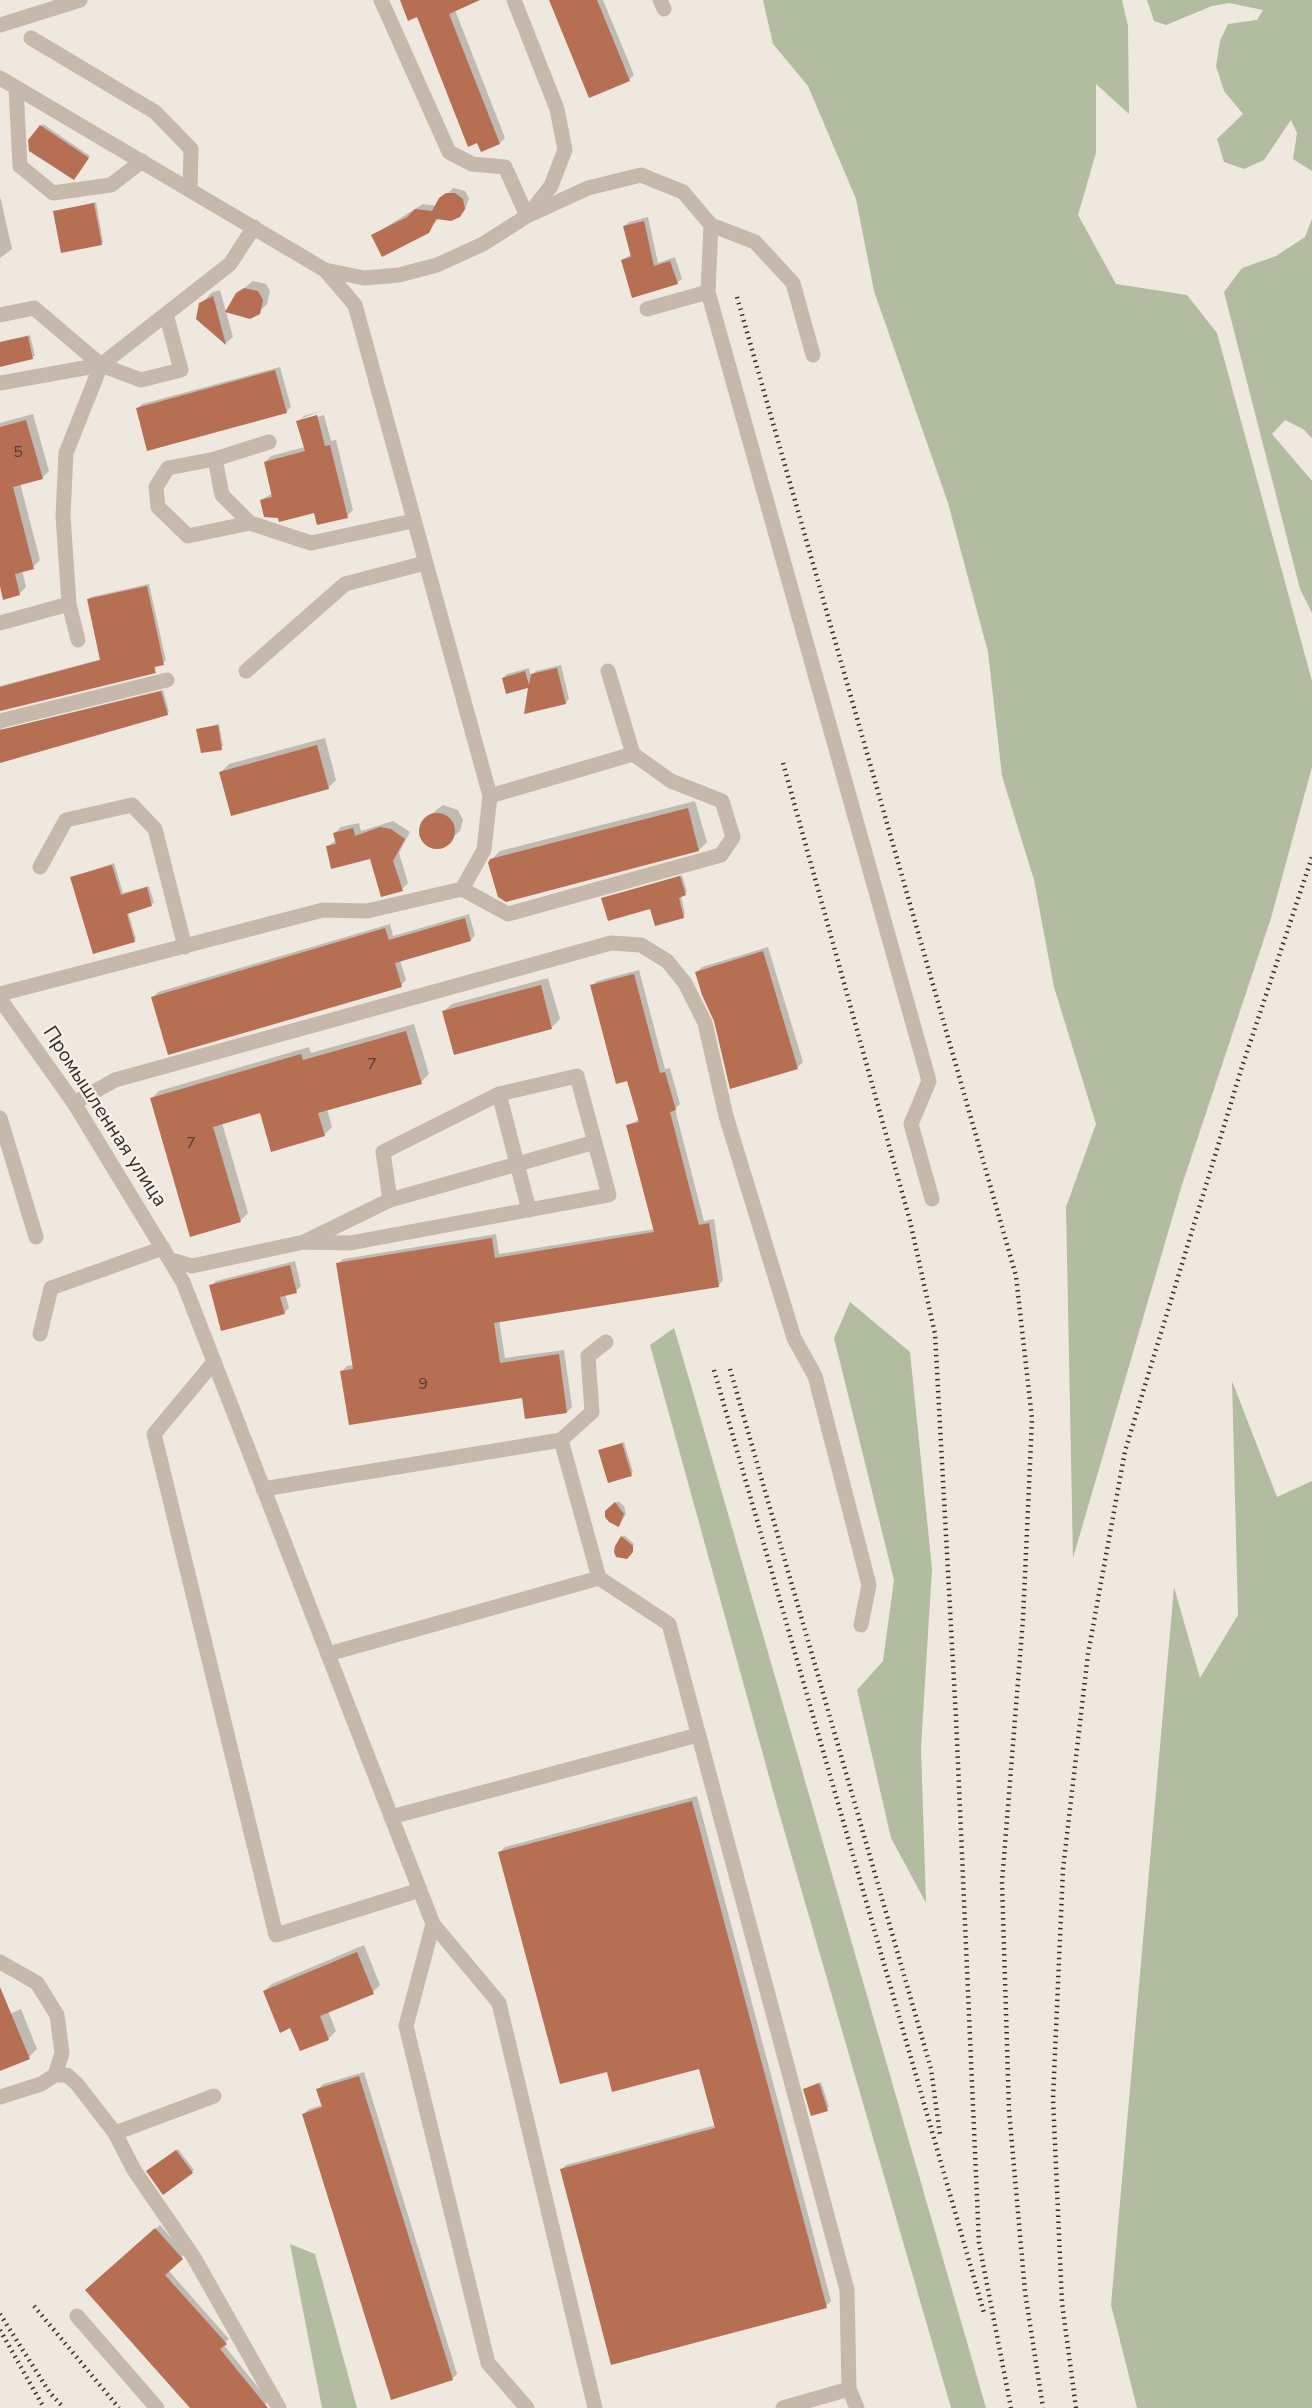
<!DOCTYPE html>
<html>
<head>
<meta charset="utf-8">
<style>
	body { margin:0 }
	canvas { display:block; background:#efe8de }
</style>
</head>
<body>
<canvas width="1312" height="2408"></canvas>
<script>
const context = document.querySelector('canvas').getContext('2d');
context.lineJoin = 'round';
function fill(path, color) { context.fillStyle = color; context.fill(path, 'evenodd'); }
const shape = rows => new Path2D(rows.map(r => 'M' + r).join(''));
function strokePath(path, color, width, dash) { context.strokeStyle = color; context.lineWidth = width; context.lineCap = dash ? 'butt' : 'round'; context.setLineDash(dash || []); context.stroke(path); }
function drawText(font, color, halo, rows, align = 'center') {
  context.font = font + ' "Nunito Sans",sans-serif'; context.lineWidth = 4.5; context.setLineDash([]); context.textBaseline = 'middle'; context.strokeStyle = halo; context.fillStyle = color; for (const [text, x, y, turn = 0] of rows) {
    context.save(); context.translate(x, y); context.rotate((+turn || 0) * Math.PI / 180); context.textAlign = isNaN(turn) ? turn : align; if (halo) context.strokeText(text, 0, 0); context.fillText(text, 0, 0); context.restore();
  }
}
const green = shape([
	[763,0,1122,0,1128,26,1129,114,1096,84,1096,153,1078,215,1116,284,1187,295,1217,333,1312,681,1312,767,1271,918,1181,1188,1073,1558,1066,1207,1096,1124,1054,987,1034,880,1002,776,988,652,948,503,874,291,856,199,808,86,773,44],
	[1147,0,1312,0,1312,171,1293,159,1297,133,1291,120,1264,160,1244,169,1224,162,1217,139,1243,114,1224,91,1216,66,1220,41,1228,24,1257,20,1263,10,1229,3,1212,6,1166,25,1154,21],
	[1312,219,1312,438,1303,429,1285,420,1272,434,1312,481,1312,613,1300,589,1224,292,1242,268,1276,256,1305,237],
	[850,1302,910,1352,932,1569,921,1747,926,1903,891,1838,857,1690,883,1661,894,1580,834,1338],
	[674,1328,690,1382,986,2408,951,2408,778,1809,650,1345],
	[1232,1381,1277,1497,1312,1481,1312,2408,1137,2408,1111,2305,1174,1587,1200,1678,1238,1615],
	[290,2244,315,2254,357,2408,322,2408]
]);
const shadow = shape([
	[401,0,479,0,455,10,505,138,500,143,418,15],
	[550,0,603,0,634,75,629,80],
	[43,124,90,156,72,179,30,150],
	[453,188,465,191,469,198,465,210,459,216,439,218,431,228,373,235,423,204,437,206],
	[0,196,12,249,0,258],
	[96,202,103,242,101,244,54,212],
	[648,217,658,263,675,257,682,279,677,283,622,260,632,254,625,226,629,222],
	[253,281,266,284,270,291,267,304,259,312,237,294],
	[220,290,233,337,226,343,200,323,198,308,211,293],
	[30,335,35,356,0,365,0,342],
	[280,367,291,407,286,412,137,409,142,404],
	[323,410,303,418,303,421,324,415,331,441,336,440,353,510,347,516,316,511,279,517,261,500,273,493,265,462,271,456,305,447,298,422,304,416],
	[33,414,49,471,42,478,20,483,40,560,33,567,22,570,26,587,19,594,0,580,0,423],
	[149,584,166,661,156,665,155,671,0,709,0,686,102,659,89,599,91,597],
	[561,665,569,699,566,703,525,712,530,686,503,678,507,674,529,668,531,677,536,671],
	[163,690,169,712,167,714,0,761,0,728,5,729],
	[219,724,223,746,221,748,198,729],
	[325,738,336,780,328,788,221,772,229,764],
	[695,801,707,842,699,850,492,859,500,851],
	[443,805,458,810,463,820,460,831,443,846,427,844,419,835,425,819],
	[393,821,410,832,399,853,408,883,402,889,371,857,327,847,336,840,335,833,341,827,359,823,361,831],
	[114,863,123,893,149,886,154,903,128,912,136,939,134,941,72,877],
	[682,875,687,892,681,895,685,914,683,917,603,899],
	[469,914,475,935,471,940,400,960,406,980,401,985,153,997,158,992,390,924,393,936],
	[768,947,803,1062,798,1067,716,1020,697,972,702,967],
	[639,970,665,1069,670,1068,680,1104,675,1109,704,1221,714,1219,723,1280,719,1285,499,1320,505,1358,564,1350,572,1407,567,1412,524,1396,342,1371,347,1366,354,1365,338,1264,343,1259,496,1234,499,1254,655,1229,628,1125,640,1119,628,1079,592,986,597,981],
	[548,978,560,1019,552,1027,455,1053,444,1011,452,1004],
	[414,1024,429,1074,421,1082,327,1109,332,1127,324,1135,261,1111,222,1123,248,1213,240,1221,152,1098,159,1091,309,1047,311,1053],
	[295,1261,301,1286,296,1291,285,1294,289,1308,284,1313,211,1286,216,1281],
	[624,1442,633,1472,631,1474,600,1451],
	[618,1501,624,1506,626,1514,619,1525,607,1511],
	[624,1535,634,1544,632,1551,622,1537],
	[697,1796,831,2301,826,2306,561,2170,566,2165,716,2125,700,2067,608,2070,500,1852,505,1847],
	[364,1945,380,1985,373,1992,328,2011,336,2031,329,2038,301,2050,291,2027,264,1991,272,1984],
	[21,2009,37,2049,29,2057,0,2069,0,2018],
	[364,2072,457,2374,452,2379,304,2114,309,2109,323,2105,318,2090,323,2084],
	[821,2082,829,2107,827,2109,805,2089],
	[178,2149,194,2170,192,2172,150,2169],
	[160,2225,185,2254,168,2270,229,2339,223,2344,269,2401,261,2408,192,2408,87,2290]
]);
const building = shape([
	[400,0,480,0,449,14,500,144,481,152,477,143,468,147,417,17,408,21],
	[549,0,597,0,630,81,589,98],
	[40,125,89,158,74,180,29,151,28,140],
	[446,193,455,193,463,199,465,209,460,217,451,221,436,219,429,233,382,257,371,235,407,217,415,209,432,211,439,198],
	[94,203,102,245,61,253,53,211],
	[644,221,654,266,670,261,678,284,632,298,621,260,631,257,623,226],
	[244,288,258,291,263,300,260,314,250,319,225,312,236,293],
	[213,296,226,345,196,319,199,303],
	[28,336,33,359,0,367,0,342],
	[275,370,287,413,147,451,136,408],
	[317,415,325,446,330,445,348,518,317,525,314,513,279,522,278,518,264,517,260,500,272,497,264,462,305,451,296,421],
	[26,420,43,479,13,487,34,569,15,574,20,595,3,600,0,586,0,427],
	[147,586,164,665,154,667,156,673,0,711,0,687,100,660,87,599],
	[557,668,566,704,524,714,528,688,506,694,502,678,525,671,529,685,531,674],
	[161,691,168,715,0,763,0,730],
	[218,725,222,750,201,753,196,729],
	[317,745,329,789,231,816,219,772],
	[688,808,699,851,506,902,498,897,488,863,490,859],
	'419 831a18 18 0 1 1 36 0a18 18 0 1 1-36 0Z',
	[380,827,391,829,405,839,393,861,403,891,381,897,370,859,331,869,326,846,336,844,333,833,353,828,355,836],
	[112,865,121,895,147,887,152,906,127,914,135,942,93,954,70,877],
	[680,876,686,895,679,898,684,918,655,926,650,909,608,921,601,898],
	[465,918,471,941,395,963,402,987,168,1055,151,997,385,928,389,940],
	[763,951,798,1069,730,1089,714,1021,702,995,695,972],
	[634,974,660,1073,665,1072,676,1110,670,1112,699,1225,709,1223,719,1287,494,1323,500,1363,559,1354,567,1413,525,1419,522,1398,349,1425,340,1371,353,1369,336,1263,492,1238,495,1258,654,1232,626,1125,639,1122,627,1081,616,1084,590,985],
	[541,985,552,1029,454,1055,442,1011],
	[406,1031,422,1084,318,1113,325,1136,271,1152,260,1113,213,1127,241,1222,190,1237,150,1098,301,1054,303,1060],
	[290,1265,297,1293,280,1297,285,1314,221,1331,209,1285],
	[622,1443,632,1476,608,1483,598,1450],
	[615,1502,624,1514,619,1527,609,1522,605,1517,605,1511],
	[621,1536,633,1546,633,1552,627,1559,616,1557,614,1552,615,1546],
	[692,1801,827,2308,611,2365,560,2169,715,2128,699,2069,612,2092,607,2072,560,2084,498,1852],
	[357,1952,374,1994,320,2016,329,2040,300,2051,290,2028,280,2033,263,1991],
	[0,1987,30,2059,0,2071],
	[359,2076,453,2380,391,2400,302,2114,322,2107,316,2089],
	[819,2083,828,2111,811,2116,803,2089],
	[176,2150,193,2173,163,2195,146,2171],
	[155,2228,183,2259,165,2275,227,2344,220,2349,268,2408,190,2408,85,2290]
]);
const minor = shape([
	[381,0,449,152,472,164,505,167,527,216],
	[514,0,557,109,565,150,551,186,529,214],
	[660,0,664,9],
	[0,25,80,0],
	[31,38,155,112,191,149,190,189],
	[0,78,325,270,364,278,399,275,437,265,483,244,527,216,588,188,641,175,683,192,711,225,755,242,793,283,813,355],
	[16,88,20,166,53,193,111,185,142,161],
	[711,225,708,292,929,1081,911,1124,932,1199],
	[647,309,708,292],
	[0,315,34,308,101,365,141,380,181,370,166,314],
	[0,383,101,365,230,264,254,227],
	[215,459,222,495,250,523,311,543,413,521],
	[250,523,188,536,158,507,156,487,168,468,215,459,269,442],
	[0,623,69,604],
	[78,640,69,604,63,516,66,453,101,365],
	[246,671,345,584,425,563],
	[0,721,167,680],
	[490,796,633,754],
	[40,867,66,820,132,805,155,829,185,947],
	[462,889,508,914,721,855,733,837,722,801,671,781,633,754,608,671],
	[0,994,323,910,367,911,462,889,484,850,490,796,355,305,325,270],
	[0,999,74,1103,183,1282,433,1924,499,2003,595,2408],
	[499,1094,529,1210],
	[74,1103,115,1080,611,943,641,945,667,961,685,983,705,1023,726,1116,794,1338,815,1376,869,1585,861,1625],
	[0,1118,36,1237],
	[304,1242,350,1243,609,1195,577,1076,499,1094,383,1152,390,1200],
	[171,1260,192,1266,304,1242,390,1200,595,1142],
	[40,1334,51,1288,163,1248],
	[214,1362,154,1434,276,1935,420,1890],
	[561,1440,592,1412,588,1356,606,1342],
	[263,1489,561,1440,599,1578,669,1624,847,2290,849,2389,857,2408],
	[328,1654,599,1578],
	[391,1817,698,1735],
	[433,1924,406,2026,488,2363,527,2408],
	[0,1962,37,1983,57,2015,62,2053,55,2075],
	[0,2097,41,2084,55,2075,67,2075,77,2084,115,2133,134,2170,193,2256,279,2408],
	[115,2133,214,2096],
	[77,2316,157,2408],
	[783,2408,849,2389]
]);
const rail = shape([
	[737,297,1016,1276,1032,1419,1023,1619,1002,1882,1009,2110,1025,2292,1043,2408],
	[783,763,910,1221,935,1334,956,1718,979,2243,1011,2408],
	[730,1369,931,2069,940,2135],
	[714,1370,984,2313],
	[34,2306,119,2408],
	[0,2314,50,2393,64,2408],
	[0,2330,44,2408],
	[1076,2408,1062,2303,1053,2099,1063,1869,1088,1654,1125,1451,1242,1067,1312,857]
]);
const numberNames = [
	["5",18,453],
	["7",372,1065],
	["7",191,1144],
	["9",423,1385]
];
const streetNames = [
	["Промышленная улица",104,1117,57]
];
fill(green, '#b2bda0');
fill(shadow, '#0003');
fill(building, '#b76f54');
strokePath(minor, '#c6b8ab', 15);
strokePath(rail, '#352d29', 4.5, [1.5, 4.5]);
drawText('16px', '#563e34', null, numberNames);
drawText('20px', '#352d29', '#f7f2ea', streetNames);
</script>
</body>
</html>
